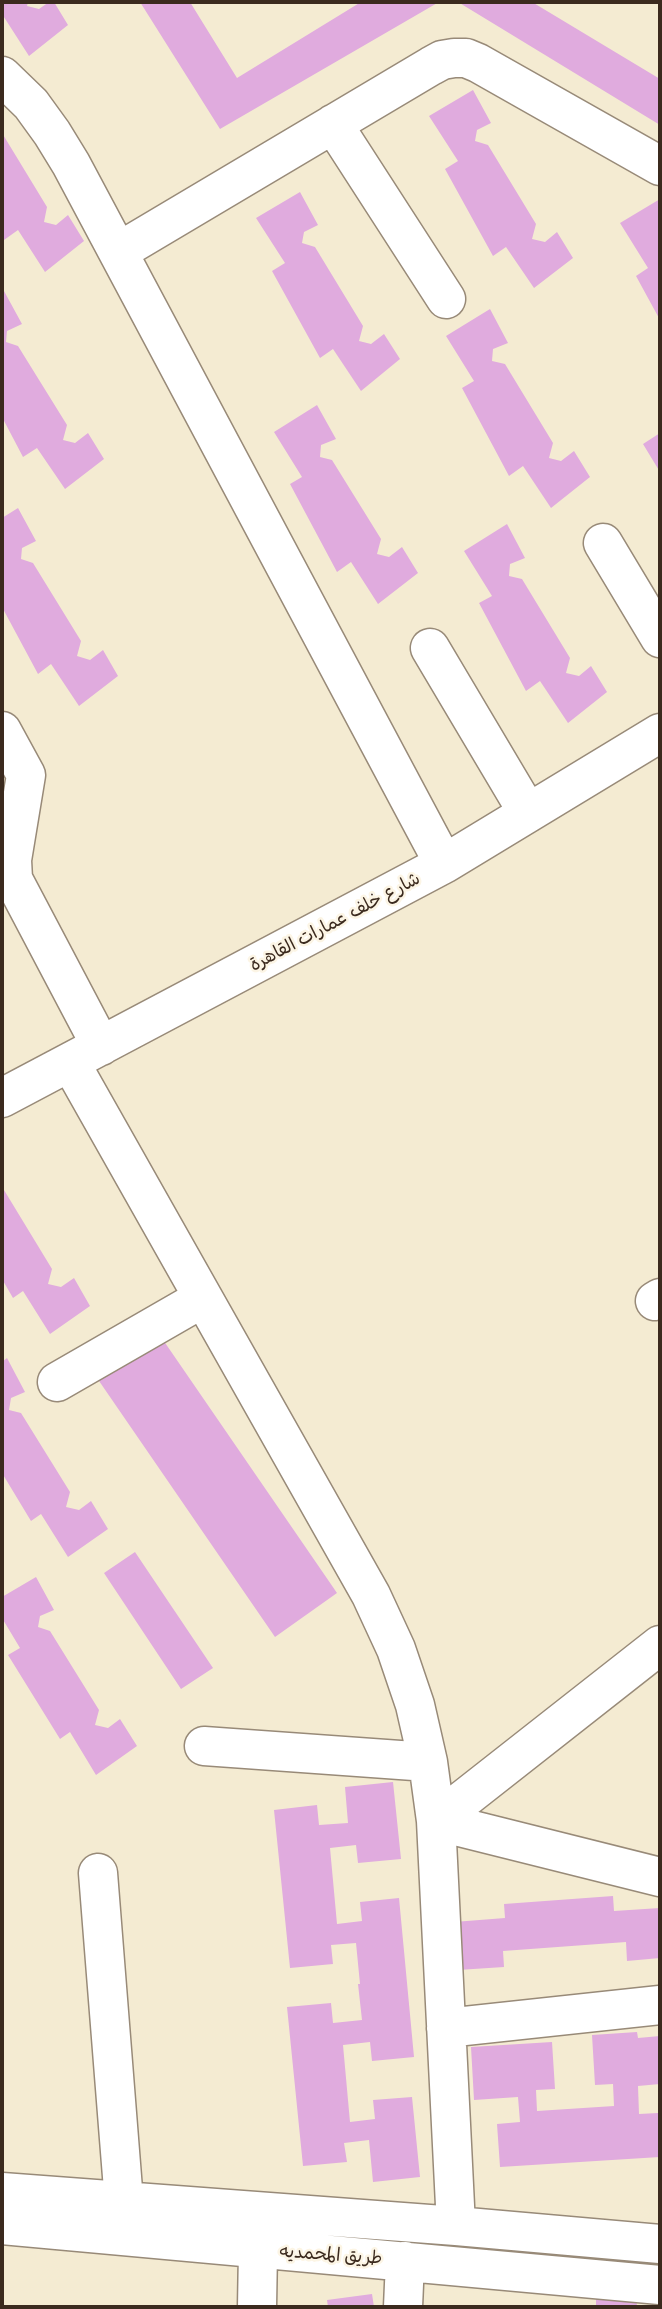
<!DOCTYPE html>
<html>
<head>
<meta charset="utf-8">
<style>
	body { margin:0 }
	#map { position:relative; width:662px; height:2309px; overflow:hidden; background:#f4ebd2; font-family:Delius,sans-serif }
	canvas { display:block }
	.frame { position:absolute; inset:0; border:4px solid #3b2a1e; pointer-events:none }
</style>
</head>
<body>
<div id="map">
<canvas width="662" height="2309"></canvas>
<div class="frame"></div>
</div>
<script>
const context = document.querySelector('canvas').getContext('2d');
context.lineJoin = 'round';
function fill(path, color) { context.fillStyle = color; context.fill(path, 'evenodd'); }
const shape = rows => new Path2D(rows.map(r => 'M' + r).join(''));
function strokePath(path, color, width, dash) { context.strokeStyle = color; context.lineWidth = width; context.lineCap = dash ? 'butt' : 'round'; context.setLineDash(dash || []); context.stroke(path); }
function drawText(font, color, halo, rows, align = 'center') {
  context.font = font + ' Delius,"Playpen Sans Arabic",sans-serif'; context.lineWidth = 5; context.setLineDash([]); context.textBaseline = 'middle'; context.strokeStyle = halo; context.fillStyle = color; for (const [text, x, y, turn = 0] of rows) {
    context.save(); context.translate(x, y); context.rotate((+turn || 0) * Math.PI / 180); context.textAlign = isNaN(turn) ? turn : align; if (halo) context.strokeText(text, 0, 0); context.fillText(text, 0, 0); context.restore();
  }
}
const building = shape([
	[2,2,28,2,27,6,39,9,49,2,54,2,68,25,29,56,2,14],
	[140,2,190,2,237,78,361,2,439,2,220,129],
	[458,2,532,2,660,79,660,125],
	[473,90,491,123,477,130,475,141,488,145,536,224,532,239,545,242,557,232,573,258,534,288,506,247,493,256,445,169,458,161,429,116],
	[2,133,47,207,44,222,56,225,68,215,84,241,45,272,18,230,4,240,2,236],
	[300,192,318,225,304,232,302,243,315,247,363,326,359,341,371,344,384,334,400,359,361,391,333,349,320,358,272,271,285,263,256,218],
	[660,199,660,320,636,276,648,268,620,223],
	[4,291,22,324,7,331,6,342,18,346,67,425,63,440,75,443,88,433,104,459,65,489,37,448,23,457,2,417,2,292],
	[490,309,508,343,493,349,492,361,505,364,553,443,549,458,561,461,574,451,590,477,551,508,523,466,509,476,462,388,474,381,446,336],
	[317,405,336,439,321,445,320,457,332,460,381,539,377,554,389,557,402,547,418,573,378,604,351,562,337,572,290,484,302,477,274,432],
	[660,433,660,472,643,444],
	[18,508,36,541,22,548,21,559,33,563,81,641,77,656,90,660,103,650,118,676,79,706,51,664,38,674,2,607,2,518],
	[507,524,525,558,510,564,509,576,522,579,570,658,566,673,579,676,591,666,607,692,568,723,540,681,526,691,479,603,492,596,464,551],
	[2,1190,4,1190,52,1269,48,1284,61,1287,74,1278,90,1306,50,1334,23,1291,13,1298,2,1279],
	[159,1334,337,1593,275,1637,97,1378],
	[7,1358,25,1392,11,1398,9,1410,21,1413,70,1492,66,1507,79,1510,91,1501,108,1529,68,1557,41,1514,31,1521,2,1473,2,1362],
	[135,1552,213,1668,181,1689,104,1573],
	[36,1577,54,1610,40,1616,38,1627,50,1631,99,1710,95,1725,108,1728,120,1719,137,1746,96,1775,70,1732,60,1739,8,1655,20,1648,2,1618,2,1597],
	[393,1782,401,1859,358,1863,356,1845,330,1848,337,1924,362,1921,360,1902,399,1898,414,2057,372,2061,370,2042,343,2045,350,2122,375,2119,373,2100,412,2097,420,2177,373,2182,369,2140,344,2143,347,2162,303,2166,287,2007,331,2003,333,2023,362,2020,358,1984,360,1984,356,1943,331,1945,333,1964,290,1968,274,1810,317,1805,319,1825,348,1823,345,1787],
	[613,1896,614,1911,660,1908,660,1958,627,1961,626,1942,503,1951,504,1967,458,1970,454,1922,505,1918,504,1904],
	[637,2032,638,2038,660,2036,660,2084,638,2086,639,2114,658,2113,660,2157,500,2167,497,2124,520,2122,518,2097,474,2100,471,2047,552,2042,555,2089,536,2090,537,2111,614,2106,613,2084,595,2085,592,2035],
	[372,2294,374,2307,328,2307,327,2300],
	[636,2295,637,2307,596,2307,596,2298]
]);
const minor = shape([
	[2,76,31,104,52,133,71,164,444,864],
	[333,124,446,299],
	[118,252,431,66,442,60,454,58,466,58,478,63,660,166],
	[603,543,660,638],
	[430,648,528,813],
	[2,731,26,775,12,860,13,879,101,1046],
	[70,1062,371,1595,396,1649,415,1705,428,1762,436,1821,456,2226],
	[2,1098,444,864,660,733],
	[655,1301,660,1298],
	[57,1382,203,1298],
	[204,1746,428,1762],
	[436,1821,660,1645],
	[436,1821,660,1877],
	[98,1873,124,2202],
	[446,2028,660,2005],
	[2,2192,456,2226,660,2244],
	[2,2225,660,2285],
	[257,2307,258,2250],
	[403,2307,405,2261]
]);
const streetNames = [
	["شارع خلف عمارات القاهرة",335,922,-28],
	["طريق المحمديه",331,2255,4]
];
fill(building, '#e0abde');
strokePath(minor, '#988a78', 41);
strokePath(minor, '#fff', 38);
drawText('18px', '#3b2a1e', '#fcf5e5', streetNames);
</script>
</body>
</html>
